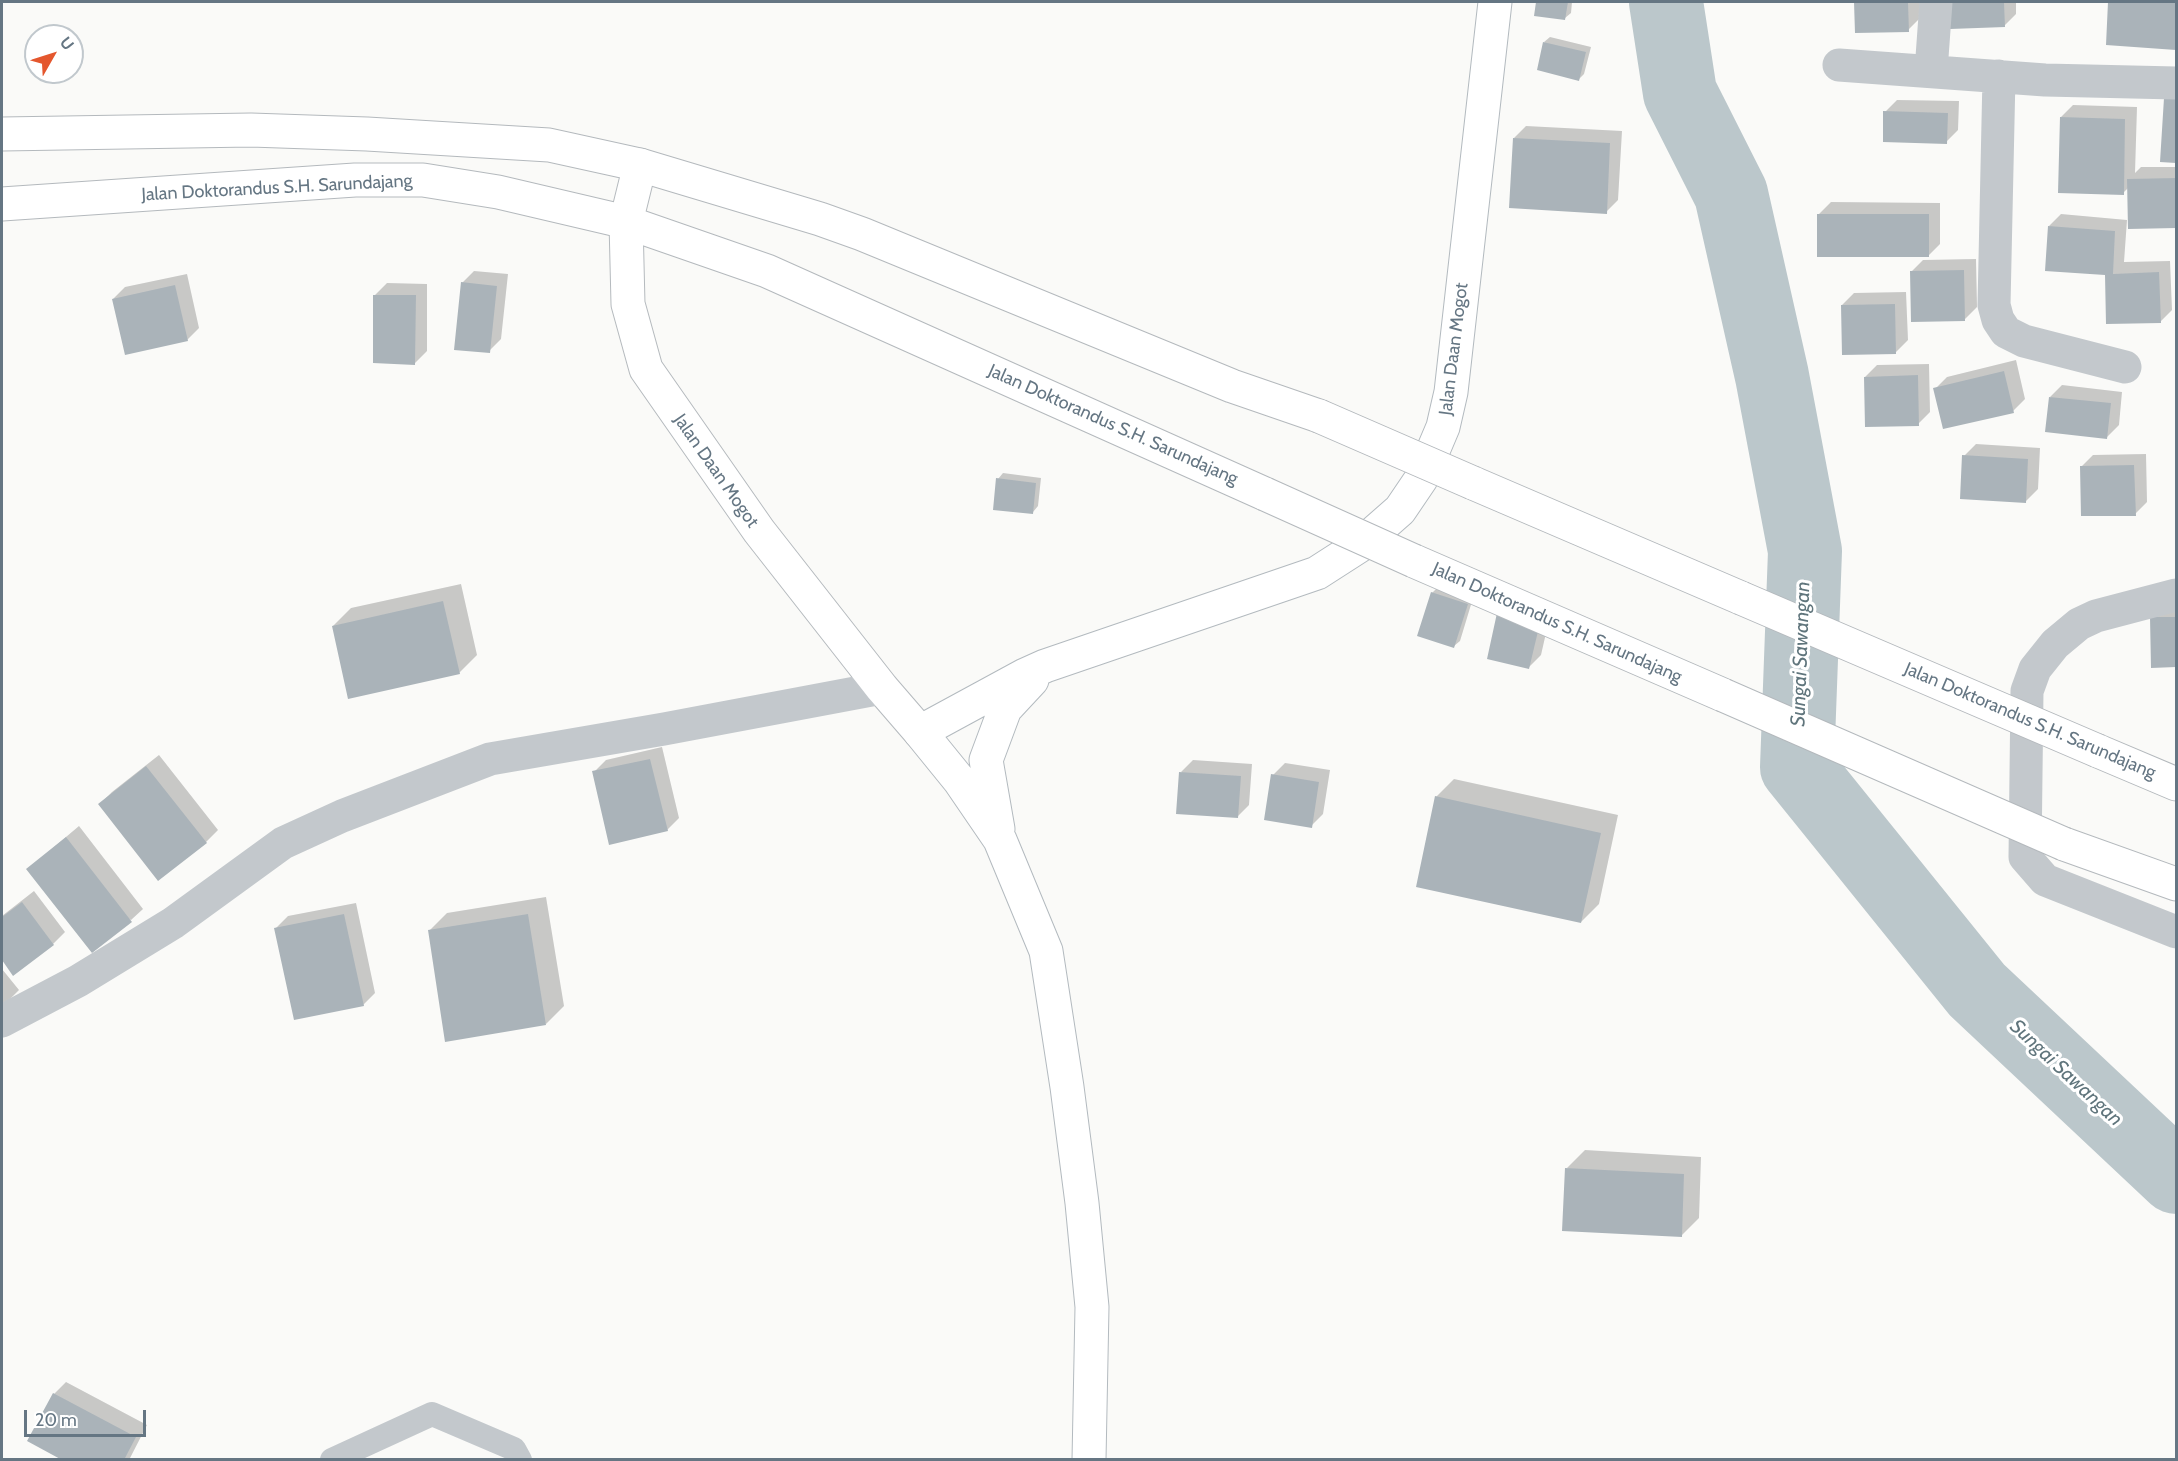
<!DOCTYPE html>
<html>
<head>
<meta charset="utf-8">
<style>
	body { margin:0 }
	#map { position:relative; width:2178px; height:1461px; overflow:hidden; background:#fafaf8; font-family:Cabin,sans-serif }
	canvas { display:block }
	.frame { position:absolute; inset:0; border:3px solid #657683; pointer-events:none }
	.north { position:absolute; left:24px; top:24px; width:60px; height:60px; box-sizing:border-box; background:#fff; border:2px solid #c1c8cd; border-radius:50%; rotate:51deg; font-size:16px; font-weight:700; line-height:24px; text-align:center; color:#657683 }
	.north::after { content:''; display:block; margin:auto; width:21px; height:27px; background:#e4572e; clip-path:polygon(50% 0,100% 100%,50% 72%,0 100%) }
	.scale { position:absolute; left:24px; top:1410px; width:122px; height:27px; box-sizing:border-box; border:3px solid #657683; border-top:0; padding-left:8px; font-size:18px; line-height:21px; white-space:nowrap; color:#657683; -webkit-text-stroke:4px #fff; paint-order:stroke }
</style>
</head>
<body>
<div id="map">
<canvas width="2178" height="1461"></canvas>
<div class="frame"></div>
<div class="north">U</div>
<div class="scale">20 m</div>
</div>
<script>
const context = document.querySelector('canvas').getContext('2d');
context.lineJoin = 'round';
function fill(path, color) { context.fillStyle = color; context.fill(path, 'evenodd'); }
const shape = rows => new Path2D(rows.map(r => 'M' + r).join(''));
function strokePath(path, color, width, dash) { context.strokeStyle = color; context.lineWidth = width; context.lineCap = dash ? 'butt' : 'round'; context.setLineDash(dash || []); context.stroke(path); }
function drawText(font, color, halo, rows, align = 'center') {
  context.font = font + ' Cabin,sans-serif'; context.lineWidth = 6; context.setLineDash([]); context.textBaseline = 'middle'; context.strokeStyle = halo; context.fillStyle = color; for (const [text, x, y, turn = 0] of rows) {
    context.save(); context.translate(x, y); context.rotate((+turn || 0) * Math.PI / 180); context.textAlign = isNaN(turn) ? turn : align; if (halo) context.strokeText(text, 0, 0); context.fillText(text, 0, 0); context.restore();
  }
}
const shadow = shape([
	[1537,2,1572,2,1571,13,1565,18,1536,14],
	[1856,2,1920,2,1920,18,1908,30,1857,31],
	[1951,2,2016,2,2016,14,2004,26,1952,27],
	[2110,2,2176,2,2176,48,2107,44],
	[1550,37,1591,47,1584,74,1579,79,1544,42],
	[2176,88,2176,161,2162,160],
	[1897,100,1959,101,1958,130,1946,142,1885,112],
	[2073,105,2137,107,2135,173,2141,167,2176,167,2176,227,2130,228,2129,187,2123,193,2061,117],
	[1526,126,1622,131,1618,200,1606,212,1514,138],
	[1831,202,1940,203,1940,244,1928,256,1819,214],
	[2061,214,2127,220,2124,262,2170,261,2172,310,2160,322,2049,226],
	[1976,259,1977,307,1965,319,1911,272,1923,260],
	[474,271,508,274,501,339,489,351,462,283],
	[187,274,199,328,187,340,113,299,125,287],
	[387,283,427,284,427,351,415,363,375,295],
	[1906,292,1908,340,1896,352,1842,305,1854,293],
	[2016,360,2025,399,2013,411,1935,389,1947,377],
	[1929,364,1930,412,1918,424,1865,377,1877,365],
	[2062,385,2122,392,2119,425,2107,437,2050,397],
	[1976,444,2040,448,2038,489,2026,501,1964,456],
	[2146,454,2147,502,2135,514,2081,467,2093,455],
	[1003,473,1041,478,1038,506,1033,512,998,479],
	[461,584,477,655,459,673,333,626,351,608],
	[1438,587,1473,598,1460,641,1454,646,1432,593],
	[1511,602,1551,611,1541,655,1529,667],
	[2176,606,2176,666,2153,666,2152,618],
	[662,747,679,818,667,830,594,772,606,760],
	[159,755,218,830,206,842,100,804,112,792],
	[1193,760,1252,764,1249,805,1237,817,1181,772],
	[1285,763,1330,770,1323,814,1311,826,1273,775],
	[1454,779,1618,815,1599,904,1581,922,1436,797],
	[79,826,143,909,131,920,28,869],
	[34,891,65,932,53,944,14,974,2,958,2,916],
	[546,897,564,1006,546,1024,429,931,447,913],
	[356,903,375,993,363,1005,276,928,288,916],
	[2,969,19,990,2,1007],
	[1585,1150,1701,1157,1699,1218,1681,1236,1567,1168],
	[66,1382,147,1425,129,1460,65,1460,29,1441,54,1394]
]);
const river = shape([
	[1666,2,1680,93,1731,194,1772,376,1805,551,1797,767,1977,990,2176,1177]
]);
const building = shape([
	[1536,2,1568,2,1565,20,1534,16],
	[1854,2,1908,2,1909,32,1855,33],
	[1950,2,2004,2,2005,27,1950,29],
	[2108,2,2176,2,2176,50,2106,45],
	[1543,42,1586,52,1579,81,1537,70],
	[2164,98,2176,99,2176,163,2160,162],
	[1883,111,1948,113,1947,144,1883,142],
	[2060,117,2125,119,2124,195,2058,193],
	[1513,138,1610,143,1607,214,1509,208],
	[2176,178,2176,228,2128,229,2127,179],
	[1817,214,1929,214,1929,257,1817,257],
	[2048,226,2115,231,2113,274,2159,272,2161,323,2106,324,2105,275,2045,271],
	[1964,270,1965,321,1911,322,1910,271],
	[461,282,497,286,490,353,454,350],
	[175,285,188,341,125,355,112,299],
	[373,295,416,295,415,365,373,363],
	[1895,304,1896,354,1842,355,1841,305],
	[2004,371,2014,413,1943,429,1933,388],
	[1918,375,1919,426,1865,427,1864,377],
	[2049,397,2111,403,2107,439,2045,432],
	[1962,455,2028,459,2026,503,1960,499],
	[2134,465,2136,516,2081,516,2080,466],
	[996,478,1036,483,1033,514,993,510],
	[1431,592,1468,604,1454,648,1417,636],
	[443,601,460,674,348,699,332,626],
	[1497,613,1540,623,1529,669,1487,659],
	[2150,617,2176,617,2176,667,2151,668],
	[650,759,668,831,609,845,592,771],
	[146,766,207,843,158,881,98,804],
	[1179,772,1241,776,1238,818,1176,814],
	[1271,774,1319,782,1312,828,1264,820],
	[1435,796,1601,833,1581,923,1416,887],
	[66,837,132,922,92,953,26,869],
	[22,902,54,945,13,976,2,960,2,917],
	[344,914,364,1006,294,1020,274,928],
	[528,914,546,1025,445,1042,428,930],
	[1565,1168,1684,1174,1682,1237,1562,1231],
	[53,1393,136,1437,124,1460,62,1460,27,1441]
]);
const lane = shape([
	[332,1460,432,1414,514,1449,520,1460]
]);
const street = shape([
	[1839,65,2045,80,2176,83],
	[1931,71,1936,2],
	[1999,76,1994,305,1998,320,2006,332,2024,341,2125,367],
	[2176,595,2096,616,2079,624,2055,644,2035,669,2027,691,2025,857,2045,880,2176,932],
	[2,1021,78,981,173,923,283,843,342,816,490,759,664,729,882,688]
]);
const secondary = shape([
	[998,829,986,760,1005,709,1032,680],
	[1089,1460,1092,1307,1082,1203,1067,1087,1046,951,1000,840,959,780,920,732,1025,675,1045,666,1317,573,1359,546,1400,510,1421,479,1443,427,1451,392,1495,2]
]);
const primary = shape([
	[640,165,626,222,628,304,646,369,759,531,882,688,920,732]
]);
const highway = shape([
	[2,134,251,130,367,134,549,145,640,165,820,219,862,234,1232,386,1319,416],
	[2,204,355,180,423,180,498,192,626,222,767,271,1265,494],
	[1473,483,1741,598],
	[1414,561,1723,695],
	[2098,751,2176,784],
	[2064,844,2176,884]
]);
const highwayBridge = shape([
	[1319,416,1473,483],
	[1265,494,1414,561],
	[1741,598,2098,751],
	[1723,695,2064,844]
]);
const streetNames = [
	["Jalan Doktorandus S.H. Sarundajang",277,188,-3],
	["Jalan Daan Mogot",1454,349,-83],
	["Jalan Doktorandus S.H. Sarundajang",1113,425,24],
	["Jalan Daan Mogot",716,471,55],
	["Jalan Doktorandus S.H. Sarundajang",1557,623,24],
	["Jalan Doktorandus S.H. Sarundajang",2030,721,23]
];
const waterNames = [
	["Sungai Sawangan",1801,654,-88],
	["Sungai Sawangan",2066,1073,43]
];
fill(shadow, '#0003');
strokePath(river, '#bbc7cb', 74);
fill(building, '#aab3b9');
strokePath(secondary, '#b3babf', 35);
strokePath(primary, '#b5babe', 35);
strokePath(highway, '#b4b9bd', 35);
strokePath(lane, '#c3c8cc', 24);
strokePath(street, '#c3c8cc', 33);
strokePath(secondary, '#fff', 33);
strokePath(primary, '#fff', 33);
strokePath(highway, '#fff', 33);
strokePath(highwayBridge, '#b4b9bd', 35, []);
strokePath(highwayBridge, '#fff', 33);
drawText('18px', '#657683', '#fff', streetNames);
drawText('italic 20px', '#60757c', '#fff', waterNames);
</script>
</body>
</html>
